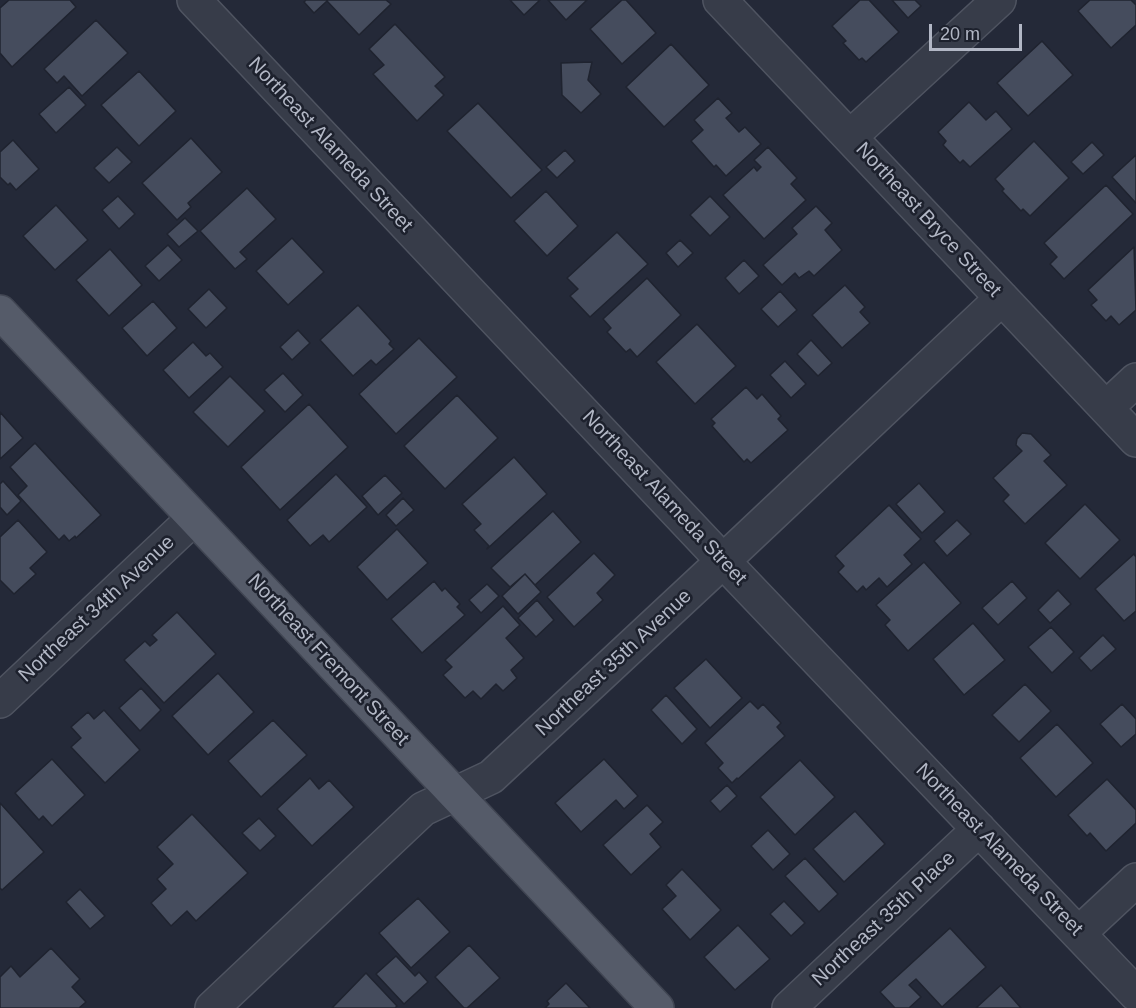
<!DOCTYPE html>
<html>
<head>
<meta charset="utf-8">
<style>
	body { margin:0 }
	#map { position:relative; width:1136px; height:1008px; overflow:hidden; background:#242938; font-family:Helvetica,sans-serif }
	canvas { display:block }
	.scale { position:absolute; left:929px; top:24px; width:93px; height:27px; box-sizing:border-box; border:3px solid #b2b7c5; border-top:0; padding-left:8px; font-size:18px; line-height:21px; white-space:nowrap; color:#b2b7c5; -webkit-text-stroke:4px #1d212d; paint-order:stroke }
</style>
</head>
<body>
<div id="map">
<canvas width="1136" height="1008"></canvas>
<div class="scale">20 m</div>
</div>
<script>
const context = document.querySelector('canvas').getContext('2d');
context.lineJoin = 'round';
function fill(path, color) { context.fillStyle = color; context.fill(path, 'evenodd'); }
const shape = rows => new Path2D(rows.map(r => 'M' + r).join(''));
function strokePath(path, color, width, dash) { context.strokeStyle = color; context.lineWidth = width; context.lineCap = dash ? 'butt' : 'round'; context.setLineDash(dash || []); context.stroke(path); }
function drawText(font, color, halo, rows, align = 'center') {
  context.font = font + ' Helvetica,sans-serif'; context.lineWidth = 5; context.setLineDash([]); context.textBaseline = 'middle'; context.strokeStyle = halo; context.fillStyle = color; for (const [text, x, y, turn = 0] of rows) {
    context.save(); context.translate(x, y); context.rotate((+turn || 0) * Math.PI / 180); context.textAlign = isNaN(turn) ? turn : align; if (halo) context.strokeText(text, 0, 0); context.fillText(text, 0, 0); context.restore();
  }
}
const building = shape([
	[9,0,70,0,76,7,12,67,0,53,0,8,9,0],
	[306,0,386,0,391,4,359,35,327,1,314,13,304,2,306,0],
	[510,0,540,0,524,15,510,0],
	[548,0,587,0,566,20,548,0],
	[622,0,626,0,656,33,622,64,590,29,622,0],
	[860,0,869,0,899,32,866,62,862,58,859,60,843,43,846,41,832,26,860,0],
	[892,0,915,0,921,6,908,18,892,0],
	[1090,0,1131,0,1136,5,1136,25,1111,48,1078,11,1090,0],
	[96,20,128,53,82,96,64,76,57,83,44,69,96,20],
	[395,24,445,77,435,86,444,95,417,121,373,74,384,65,369,49,395,24],
	[1042,41,1073,75,1028,116,997,83,1042,41],
	[671,44,709,85,664,127,626,87,671,44],
	[592,62,588,80,601,94,581,113,562,95,561,63,592,62],
	[139,71,176,111,139,146,101,105,139,71],
	[69,87,86,105,56,133,39,114,69,87],
	[718,98,732,113,726,118,739,132,745,127,761,144,726,176,716,165,714,167,691,141,703,130,694,120,718,98],
	[969,102,986,120,996,111,1012,129,970,167,963,160,960,163,943,145,946,141,938,132,969,102],
	[478,103,542,170,511,198,447,131,478,103],
	[191,138,222,172,188,203,191,207,177,220,142,183,191,138],
	[13,140,39,169,16,190,10,183,8,185,0,177,0,152,13,140],
	[1034,141,1069,178,1030,216,1023,209,1021,211,1002,191,1004,189,995,179,1034,141],
	[1092,142,1104,155,1083,174,1071,162,1092,142],
	[117,147,132,162,109,183,94,168,117,147],
	[768,147,797,178,791,184,806,200,764,239,723,195,754,167,757,171,761,167,754,160,768,147],
	[565,150,575,161,557,178,546,167,565,150],
	[1136,155,1136,203,1112,177,1136,155],
	[1106,185,1133,214,1064,279,1050,264,1057,257,1044,243,1106,185],
	[247,188,276,219,240,252,247,259,235,269,200,231,247,188],
	[546,191,578,226,547,256,514,221,546,191],
	[118,196,135,214,119,229,102,210,118,196],
	[710,196,730,217,710,236,690,215,710,196],
	[56,205,88,240,55,270,23,236,56,205],
	[816,206,832,223,825,230,842,250,814,276,809,271,799,278,795,273,782,285,763,265,797,234,792,228,816,206],
	[185,218,198,231,179,247,167,234,185,218],
	[617,232,648,264,590,317,570,296,578,289,567,278,617,232],
	[292,238,324,272,288,305,256,271,292,238],
	[680,240,693,253,678,267,666,253,680,240],
	[168,245,182,260,159,281,145,266,168,245],
	[1134,247,1136,310,1119,325,1111,316,1106,321,1091,305,1097,300,1088,290,1134,247],
	[110,249,142,285,109,316,76,280,110,249],
	[744,260,759,276,739,294,725,278,744,260],
	[647,278,681,315,637,357,630,349,626,352,607,332,611,328,603,319,647,278],
	[845,285,865,307,860,312,870,323,842,348,812,315,845,285],
	[209,289,227,308,206,328,188,309,209,289],
	[780,291,797,310,778,327,761,309,780,291],
	[153,301,177,328,147,356,122,328,153,301],
	[358,305,391,341,389,344,394,349,376,365,371,360,353,376,320,340,358,305],
	[697,324,736,366,695,404,656,362,697,324],
	[298,330,310,343,292,360,280,347,298,330],
	[419,338,457,377,396,434,359,394,419,338],
	[811,340,832,363,818,376,797,354,811,340],
	[193,342,206,356,210,353,223,367,189,398,163,370,193,342],
	[785,361,806,384,791,398,770,375,785,361],
	[283,373,303,395,285,412,264,390,283,373],
	[230,376,265,411,228,447,193,412,230,376],
	[746,387,757,399,762,394,781,416,778,419,788,430,751,463,747,459,744,462,712,426,715,423,711,419,746,387],
	[457,395,498,438,445,489,404,446,457,395],
	[309,404,348,447,280,510,241,467,309,404],
	[0,412,23,438,0,459,0,412],
	[1022,433,1031,434,1051,455,1044,461,1067,485,1025,524,1003,501,1009,495,993,478,1022,451,1016,445,1017,439,1022,433],
	[35,443,101,515,76,538,75,536,69,541,64,535,59,540,18,495,27,486,10,467,35,443],
	[514,457,547,494,487,549,489,546,474,530,481,524,462,504,514,457],
	[336,474,367,507,329,542,323,535,310,546,287,520,336,474],
	[385,475,402,493,378,515,362,496,385,475],
	[3,481,21,501,7,515,0,507,0,484,3,481],
	[919,483,945,512,922,533,896,504,919,483],
	[403,498,414,510,396,526,386,515,403,498],
	[1085,504,1120,540,1080,579,1045,543,1085,504],
	[889,505,921,539,904,555,912,564,887,587,879,578,866,590,863,586,857,592,838,572,844,566,835,556,889,505],
	[553,511,581,542,535,585,525,574,510,587,491,568,553,511],
	[18,520,47,552,30,568,36,574,14,594,0,580,0,537,18,520],
	[957,520,971,534,947,556,934,541,957,520],
	[397,529,428,563,387,600,357,567,397,529],
	[594,553,615,575,597,593,603,600,574,627,547,597,594,553],
	[1134,554,1136,557,1136,611,1124,621,1095,589,1134,554],
	[924,562,961,603,908,651,885,625,890,620,876,605,924,562],
	[525,574,541,592,518,614,502,596,525,574],
	[434,581,442,591,445,588,460,604,457,607,465,615,422,653,391,619,434,581],
	[1012,581,1027,598,998,625,982,608,1012,581],
	[487,584,499,596,481,613,469,600,487,584],
	[1058,590,1071,604,1050,623,1038,610,1058,590],
	[537,600,554,620,536,637,518,618,537,600],
	[503,606,520,625,506,638,524,658,511,670,517,678,503,691,496,684,481,699,473,691,465,698,443,675,452,667,445,660,503,606],
	[177,612,216,654,164,703,124,660,145,641,150,646,157,640,152,635,177,612],
	[973,623,1005,660,964,695,933,659,973,623],
	[1051,627,1074,652,1052,673,1028,647,1051,627],
	[1103,635,1116,649,1091,671,1079,658,1103,635],
	[706,659,742,698,710,728,674,688,706,659],
	[218,673,254,712,208,755,172,716,218,673],
	[1025,684,1051,711,1019,742,992,715,1025,684],
	[141,688,161,710,140,731,119,708,141,688],
	[666,695,697,729,682,744,651,710,666,695],
	[750,701,758,709,763,704,781,723,777,727,785,736,738,779,737,778,732,783,718,768,723,763,705,743,750,701],
	[1122,704,1136,719,1136,734,1121,747,1100,724,1122,704],
	[104,710,140,750,105,783,71,747,81,738,71,727,88,712,94,719,104,710],
	[273,720,307,755,261,797,228,761,273,720],
	[1057,724,1093,763,1056,797,1020,758,1057,724],
	[52,759,85,795,52,826,43,816,39,820,15,793,52,759],
	[604,759,638,796,624,809,616,800,581,832,555,803,604,759],
	[800,760,835,797,795,835,760,797,800,760],
	[310,778,319,789,329,780,354,807,312,846,277,809,310,778],
	[1107,779,1136,810,1136,823,1106,851,1090,833,1087,836,1068,815,1107,779],
	[727,785,737,796,720,812,710,801,727,785],
	[0,803,44,852,2,890,0,888,0,803],
	[647,805,663,822,650,834,661,847,631,875,603,845,647,805],
	[855,811,885,844,844,882,813,849,855,811],
	[192,814,248,873,196,921,187,911,171,926,151,903,166,889,157,879,173,864,157,847,192,814],
	[259,818,276,836,260,851,242,833,259,818],
	[768,830,790,854,773,870,751,846,768,830],
	[805,858,838,894,819,912,785,876,805,858],
	[682,869,721,910,690,940,662,909,676,896,666,885,682,869],
	[80,889,105,916,90,929,66,902,80,889],
	[418,898,450,932,411,968,379,933,418,898],
	[784,901,805,923,791,936,770,914,784,901],
	[738,925,770,959,735,990,704,957,738,925],
	[950,928,986,967,942,1007,916,979,909,985,921,997,909,1008,895,1008,880,992,950,928],
	[469,945,500,978,467,1008,464,1008,435,977,469,945],
	[51,948,80,979,72,987,86,1002,79,1008,0,1008,0,977,11,966,20,977,51,948],
	[396,956,415,976,419,972,428,982,404,1004,376,974,396,956],
	[366,973,397,1006,395,1008,332,1008,366,973],
	[566,983,590,1008,545,1008,549,1004,547,1001,566,983],
	[1001,985,1021,1008,976,1008,1001,985]
]);
const minor = shape([
	[194,0,723,561,1136,994],
	[720,0,1136,440],
	[850,137,999,0],
	[1106,408,1136,380],
	[0,701,194,518],
	[1079,933,1136,880],
	[212,1008,423,809,491,777,723,561,1002,298],
	[789,1008,979,829]
]);
const major = shape([
	[0,312,657,1008]
]);
const streetNames = [
	["Northeast Alameda Street",330,145,47],
	["Northeast Bryce Street",928,220,47],
	["Northeast Alameda Street",664,498,47],
	["Northeast 34th Avenue",97,609,-43],
	["Northeast Fremont Street",328,660,47],
	["Northeast 35th Avenue",614,663,-43],
	["Northeast Alameda Street",999,850,46],
	["Northeast 35th Place",884,919,-43]
];
fill(building, '#454c5d');
strokePath(building, '#1f232f', 1.5);
strokePath(minor, '#4f5461', 36);
strokePath(major, '#404552', 36);
strokePath(minor, '#373c49', 33);
strokePath(major, '#555b69', 33);
drawText('20px', '#b2b7c5', '#1d212d', streetNames);
</script>
</body>
</html>
